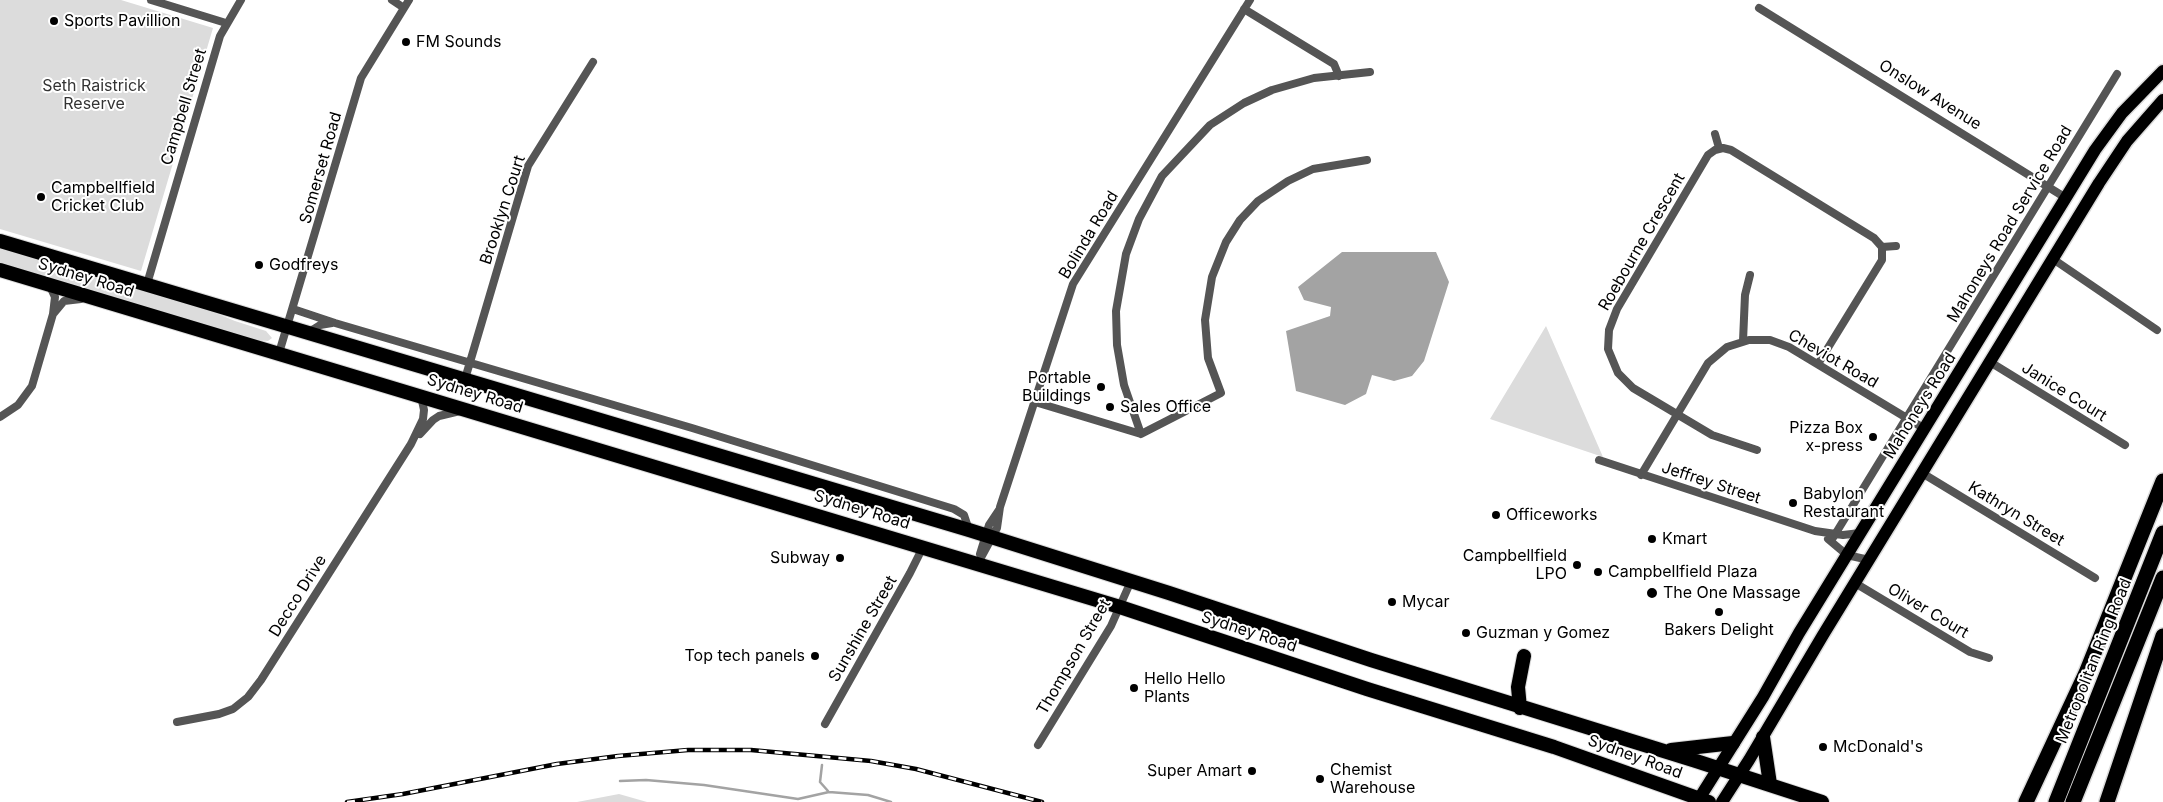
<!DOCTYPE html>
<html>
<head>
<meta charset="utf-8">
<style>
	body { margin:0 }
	canvas { display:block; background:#fff }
</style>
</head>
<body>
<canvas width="2163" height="802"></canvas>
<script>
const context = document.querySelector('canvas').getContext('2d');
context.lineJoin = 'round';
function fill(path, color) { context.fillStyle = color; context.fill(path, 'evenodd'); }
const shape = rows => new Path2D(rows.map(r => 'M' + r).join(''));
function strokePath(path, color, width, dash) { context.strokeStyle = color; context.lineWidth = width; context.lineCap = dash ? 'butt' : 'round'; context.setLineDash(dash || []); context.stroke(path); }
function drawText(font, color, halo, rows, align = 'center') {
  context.font = font + ' Inter,sans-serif'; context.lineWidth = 4; context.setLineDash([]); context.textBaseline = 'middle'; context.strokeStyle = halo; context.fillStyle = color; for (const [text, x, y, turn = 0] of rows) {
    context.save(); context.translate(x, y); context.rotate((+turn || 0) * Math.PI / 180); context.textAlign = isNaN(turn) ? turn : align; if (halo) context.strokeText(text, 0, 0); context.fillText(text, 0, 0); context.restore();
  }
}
const green = shape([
	[0,0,121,0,213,28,141,271,0,229],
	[0,248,211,311,235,321,266,331,272,338,268,341,254,340,0,264],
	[1546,326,1603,457,1490,419],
	[619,794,647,802,577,802]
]);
const water = shape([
	[1342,252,1436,252,1449,282,1424,361,1412,376,1394,381,1372,375,1366,394,1345,405,1296,391,1286,331,1330,316,1331,307,1304,300,1298,287]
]);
const stream = shape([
	[822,765,820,782,828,791],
	[620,781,646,780,704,785,798,799,829,792,868,795,891,802]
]);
const minor = shape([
	[151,0,226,23],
	[392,0,404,8],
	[1759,8,2066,198],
	[1244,9,1334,64,1339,76],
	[1715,134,1719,148],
	[1882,247,1896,246],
	[2053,259,2157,330],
	[147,284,220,36,241,0],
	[293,309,335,323,692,428,954,509,964,515,969,530],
	[54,313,64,301,81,299],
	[309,332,320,325,332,323],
	[1743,341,1745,295,1750,275],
	[279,353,361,78,409,0],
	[1990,362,2125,445],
	[465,379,528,166,593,62],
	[1035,402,1141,434],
	[0,417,18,405,32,386,53,314,55,297,50,286],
	[420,434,433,420,439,416,460,411],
	[1141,434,1124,385,1117,345,1116,311,1126,254,1139,219,1162,176,1210,125,1244,103,1272,90,1314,78,1370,72],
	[1141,434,1221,393,1208,358,1205,320,1212,277,1226,242,1240,220,1258,201,1288,181,1313,169,1367,160],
	[1757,450,1712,435,1633,388,1618,373,1608,349,1609,330,1617,309,1708,155,1715,150,1723,148,1731,150,1874,238,1882,247,1882,260,1818,364],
	[1599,460,1815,531,1843,535,1860,533],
	[1922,473,2095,578],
	[1641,475,1708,363,1727,347,1749,340,1770,340,1789,347,1925,429],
	[1828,539,1847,555,1869,560],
	[1831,541,2117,74],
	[980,554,989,525,999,510],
	[978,563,997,528,1000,507,1073,284,1250,0],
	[1855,583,1970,652,1989,658],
	[177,722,219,714,233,709,248,697,261,680,411,444,423,419,424,410,421,396],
	[825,724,910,573,923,547],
	[1038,745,1111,626,1131,581]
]);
const primary = shape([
	[1697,802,1763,697,1799,633,2095,150,2122,113,2163,71],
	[1722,802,1749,760,1823,635,2099,183,2127,141,2163,100]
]);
const trunk = shape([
	[0,241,969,530,1169,593,1371,660,1696,761,1822,802],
	[0,270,1120,607,1367,689,1554,747,1709,802],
	[1520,708,1518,687,1524,656],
	[1763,737,1770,784],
	[1671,750,1733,743]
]);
const motorway = shape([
	[2026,802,2086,673,2163,481],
	[2056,802,2163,533],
	[2073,802,2163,578],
	[2107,802,2163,636]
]);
const rail = shape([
	[347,802,403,794,557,764,618,756,688,750,751,750,871,761,916,769,1042,802]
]);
const markers = [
	[54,21,5,"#000"],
	[406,42,5,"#000"],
	[41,197,5,"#000"],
	[259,265,5,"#000"],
	[1101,387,5,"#000"],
	[1110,407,5,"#000"],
	[1873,437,5,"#000"],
	[1793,503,5,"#000"],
	[1496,515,5,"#000"],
	[1652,539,5,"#000"],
	[840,558,5,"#000"],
	[1577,565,5,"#000"],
	[1598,572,5,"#000"],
	[1652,593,6,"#000"],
	[1392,602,5,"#000"],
	[1719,612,5,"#000"],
	[1466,633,5,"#000"],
	[815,656,5,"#000"],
	[1134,688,5,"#000"],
	[1823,747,5,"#000"],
	[1252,771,5,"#000"],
	[1320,779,5,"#000"]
];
const poiNames = [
	["Sports Pavillion",64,21],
	["FM Sounds",416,42],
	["Campbellfield",51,188],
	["Cricket Club",51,206],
	["Godfreys",269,265],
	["Portable",1091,378,"right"],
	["Buildings",1091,396,"right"],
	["Sales Office",1120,407],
	["Pizza Box",1863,428,"right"],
	["x-press",1863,446,"right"],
	["Babylon",1803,494],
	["Restaurant",1803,512],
	["Officeworks",1506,515],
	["Kmart",1662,539],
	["Campbellfield",1567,556,"right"],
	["LPO",1567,574,"right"],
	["Subway",830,558,"right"],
	["Campbellfield Plaza",1608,572],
	["The One Massage",1663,593],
	["Mycar",1402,602],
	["Bakers Delight",1719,630,"center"],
	["Guzman y Gomez",1476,633],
	["Top tech panels",805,656,"right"],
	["Hello Hello",1144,679],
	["Plants",1144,697],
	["McDonald's",1833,747],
	["Chemist",1330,770],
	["Warehouse",1330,788],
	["Super Amart",1242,771,"right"]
];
const parkNames = [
	["Seth Raistrick",94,86],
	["Reserve",94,104]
];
const streetNames = [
	["Onslow Avenue",1930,95,32],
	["Campbell Street",184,107,-73],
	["Somerset Road",321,168,-74],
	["Brooklyn Court",503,210,-72],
	["Mahoneys Road Service Road",2010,224,-59],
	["Bolinda Road",1089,235,-59],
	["Roebourne Crescent",1642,242,-60],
	["Sydney Road",86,278,17],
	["Cheviot Road",1833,359,30],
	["Janice Court",2064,392,32],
	["Sydney Road",475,394,17],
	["Mahoneys Road",1920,406,-58],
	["Jeffrey Street",1711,483,18],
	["Sydney Road",862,510,17],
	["Kathryn Street",2016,514,31],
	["Decco Drive",298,596,-58],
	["Oliver Court",1928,611,31],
	["Sunshine Street",863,629,-60],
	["Sydney Road",1249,632,18],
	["Thompson Street",1074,657,-60],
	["Metropolitan Ring Road",2094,661,-68],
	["Sydney Road",1635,757,20]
];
fill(green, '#dcdcdc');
fill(water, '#a3a3a3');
strokePath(stream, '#a3a3a3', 2.5);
strokePath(primary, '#dbdbdb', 15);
strokePath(trunk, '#dbdbdb', 16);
strokePath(motorway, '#dbdbdb', 18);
strokePath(minor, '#555', 8);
strokePath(primary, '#000', 12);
strokePath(trunk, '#000', 14);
strokePath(motorway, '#000', 15);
strokePath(rail, '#000', 4.5);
strokePath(rail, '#fff', 2.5, [8]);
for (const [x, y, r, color] of markers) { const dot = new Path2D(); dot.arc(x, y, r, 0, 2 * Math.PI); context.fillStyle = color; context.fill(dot); strokePath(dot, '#fff', 2); }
drawText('16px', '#000', '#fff', poiNames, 'left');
drawText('16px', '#333', '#fff', parkNames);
drawText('16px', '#000', '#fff', streetNames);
</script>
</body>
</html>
